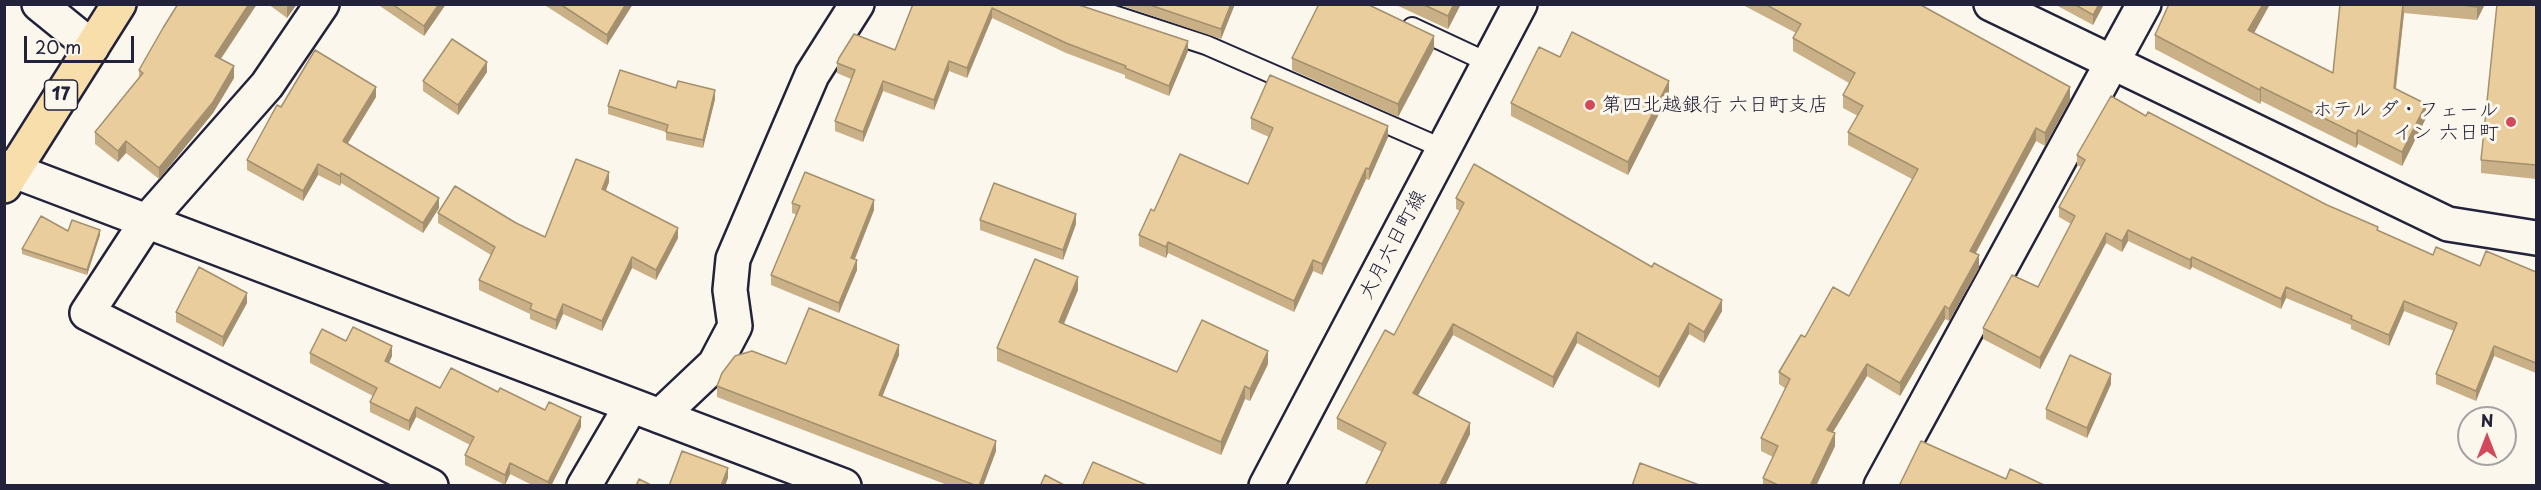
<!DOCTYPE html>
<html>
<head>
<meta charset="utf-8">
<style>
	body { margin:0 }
	#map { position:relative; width:2541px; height:490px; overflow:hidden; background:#fbf7ec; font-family:"Playpen Sans",sans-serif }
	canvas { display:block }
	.frame { position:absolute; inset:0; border:6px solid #22223b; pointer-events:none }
	.north { position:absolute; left:2457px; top:406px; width:60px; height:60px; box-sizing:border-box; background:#fbf7ec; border:2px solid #a4a2a5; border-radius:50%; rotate:0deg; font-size:16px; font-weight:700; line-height:24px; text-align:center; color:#22223b }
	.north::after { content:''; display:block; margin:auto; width:21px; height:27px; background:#d1495b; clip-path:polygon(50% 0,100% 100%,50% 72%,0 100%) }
	.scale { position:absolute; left:24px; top:36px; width:110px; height:27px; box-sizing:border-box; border:3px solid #22223b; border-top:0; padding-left:8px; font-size:18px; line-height:21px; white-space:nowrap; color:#22223b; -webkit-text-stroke:4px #fbf7ec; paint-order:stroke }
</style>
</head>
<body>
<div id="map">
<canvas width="2541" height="490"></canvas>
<div class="frame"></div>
<div class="north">N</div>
<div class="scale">20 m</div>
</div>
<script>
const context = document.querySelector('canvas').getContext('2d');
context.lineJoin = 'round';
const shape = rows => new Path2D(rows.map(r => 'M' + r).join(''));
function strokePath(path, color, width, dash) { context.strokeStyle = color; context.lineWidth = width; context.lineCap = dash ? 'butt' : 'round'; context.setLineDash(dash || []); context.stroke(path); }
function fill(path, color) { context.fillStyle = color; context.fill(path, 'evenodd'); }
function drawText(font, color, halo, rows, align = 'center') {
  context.font = font + ' "Playpen Sans","Klee One",sans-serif'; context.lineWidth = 6; context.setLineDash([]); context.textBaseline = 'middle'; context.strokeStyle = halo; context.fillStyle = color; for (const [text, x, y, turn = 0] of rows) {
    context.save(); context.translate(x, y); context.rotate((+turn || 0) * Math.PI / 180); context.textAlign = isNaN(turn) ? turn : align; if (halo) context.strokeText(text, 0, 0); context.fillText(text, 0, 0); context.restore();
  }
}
const lane = shape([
	[1080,4,1206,45,1444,149],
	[1412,27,1489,63]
]);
const street = shape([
	[39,4,92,47],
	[322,4,267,85,147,221,87,313,431,486],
	[660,416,715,364,735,326,730,290,733,259,812,75,857,4],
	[584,486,631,406],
	[1881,486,2144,4]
]);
const secondary = shape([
	[1991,4,2448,224,2536,238],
	[4,167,844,486],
	[1266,486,1520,4]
]);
const highway = shape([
	[4,186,119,4]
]);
const wall = shape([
	[257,4,221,59,234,78,213,113,159,179,126,153,118,162,95,144,95,132,139,79,139,70],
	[268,4,297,4,287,18],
	[377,4,446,4,424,36],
	[546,4,633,4,607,45,546,6],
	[913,4,1076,4,1188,51,1169,96,1125,78,1125,75,1066,53,992,18,967,78,949,71,934,110,883,91,863,142,835,131,835,121,851,79,837,73,837,63,895,50],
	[1117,4,1235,4,1221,39],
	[1394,4,1461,4,1448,29],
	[1741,4,1919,4,2070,100,2045,146,2036,141,1976,253,1979,268,1949,321,1945,319,1900,396,1867,376,1833,432,1835,446,1816,486,1763,486,1763,478,1773,457,1761,451,1761,438,1786,389,1779,384,1779,372,1805,337,1849,296,1912,179,1848,145,1848,132,1858,116,1843,108,1843,95,1849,83,1793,51,1793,38,1796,33],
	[2054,4,2104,4,2093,25],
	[2169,4,2270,4,2254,33,2333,73,2340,4,2485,4,2477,20,2404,13,2396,89,2426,118,2402,166,2358,144,2356,148,2261,101,2260,104,2155,49,2155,35],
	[2536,4,2536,179,2481,173,2481,160],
	[1434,49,1398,117,1292,70,1292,58],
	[1560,57,1669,94,1628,175,1511,116,1511,103],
	[487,72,458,115,423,91,423,81],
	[676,88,715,99,703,148,666,140,666,132,608,114,608,106],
	[376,97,348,143,439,208,423,233,341,183,340,186,318,175,303,201,247,170,247,160,281,107],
	[2146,116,2378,231,2433,255,2480,266,2536,272,2536,373,2494,356,2476,401,2436,384,2436,374,2454,331,2404,311,2389,346,2351,329,2351,325,2286,298,2281,309,2192,267,2190,270,2128,241,2122,252,2106,243,2040,369,1983,339,1983,328,2038,287,2071,224,2059,217,2059,207,2081,167,2077,165,2077,155],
	[1251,118,1388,137,1369,180,1366,179,1322,275,1313,271,1294,312,1168,253,1166,258,1139,246,1139,235,1154,211,1248,184,1269,137,1251,129],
	[609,182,606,191,678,238,656,280,632,268,602,331,563,314,556,330,530,319,530,314,479,290,479,280,491,255,438,223,438,213,516,223,545,237],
	[1456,198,1722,311,1704,343,1689,334,1659,388,1577,343,1553,388,1453,335,1418,395,1470,434,1445,486,1365,486,1382,452,1337,429,1337,418,1394,335,1460,211,1456,209],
	[792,203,874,210,855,259,857,270,839,313,771,285,771,275,797,215,792,213],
	[980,220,1076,224,1063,260,980,230],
	[100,235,87,275,22,254,22,249],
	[1078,290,1064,324,1177,372,1268,364,1250,401,1245,399,1221,455,997,361,997,348],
	[247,303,223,347,176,322,176,312],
	[346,341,392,356,389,363,440,388,498,392,545,410,581,427,551,486,534,486,510,474,505,485,465,465,465,455,470,445,416,417,409,431,370,412,370,402,373,396,310,363,310,353],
	[899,355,882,396,996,451,983,486,950,486,717,397,717,386,786,364],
	[2111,384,2087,438,2046,419,2046,409]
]);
const shadedWall = shape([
	[249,4,257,4,215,67,215,56],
	[289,4,297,4,287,18,287,7],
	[439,4,446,4,424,36,424,26],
	[626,4,633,4,607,45,607,35],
	[1231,4,1235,4,1221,39,1221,29],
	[1454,4,1461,4,1448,29,1448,16],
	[2099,4,2104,4,2093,25,2093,15],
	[2263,4,2270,4,2248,44,2248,30],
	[2403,4,2404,13,2394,102,2394,88],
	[2478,4,2485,4,2477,20,2477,7],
	[992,8,992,18,967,78,967,68],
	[1434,36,1434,49,1398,117,1398,104],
	[1188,41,1188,51,1169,96,1169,86],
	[949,61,949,71,934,110,934,100],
	[487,62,487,72,458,115,458,105],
	[234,66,234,78,213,113,159,179,159,168],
	[883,81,883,91,863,142,863,132],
	[1669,81,1669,94,1628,175,1628,162],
	[376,87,376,97,343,151,343,141],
	[2070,87,2070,100,2045,146,2045,133],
	[2261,87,2261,101,2260,104,2260,90],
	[715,90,715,99,703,148,703,140],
	[2426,104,2426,118,2402,166,2402,152],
	[1388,126,1388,137,1369,180,1369,169],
	[2036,128,2036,141,1970,263,1970,251],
	[2358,130,2358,144,2356,148,2356,134],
	[126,141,126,153,118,162,118,151],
	[318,164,318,175,303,201,303,191],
	[1366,168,1366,179,1322,275,1322,264],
	[609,172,609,182,602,199,602,189],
	[341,173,341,183,340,186,340,176],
	[439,198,439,208,423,233,423,223],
	[874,200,874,210,851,268,851,258],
	[1076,214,1076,224,1063,260,1063,250],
	[678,228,678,238,656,280,656,270],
	[100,230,100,235,87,275,87,270],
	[2128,230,2128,241,2122,252,2122,241],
	[2106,233,2106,243,2040,369,2040,358],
	[1168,242,1168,253,1166,258,1166,247],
	[1979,255,1979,268,1949,321,1949,309],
	[632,257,632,268,602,331,602,321],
	[2192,257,2192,267,2190,270,2190,260],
	[857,260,857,270,839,313,839,303],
	[1313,260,1313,271,1294,312,1294,301],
	[1078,277,1078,290,1059,335,1059,322],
	[2286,287,2286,298,2281,309,2281,299],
	[247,293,247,303,223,347,223,337],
	[1722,300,1722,311,1704,343,1704,332],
	[2404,301,2404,311,2389,346,2389,335],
	[563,304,563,314,556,330,556,320],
	[1945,306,1945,319,1900,396,1900,383],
	[1689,323,1689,334,1659,388,1659,377],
	[1453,324,1453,335,1413,404,1413,393],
	[1577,332,1577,343,1553,388,1553,377],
	[899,345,899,355,879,405,879,395],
	[392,346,392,356,385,371,385,361],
	[2494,346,2494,356,2476,401,2476,391],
	[1268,351,1268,364,1250,401,1250,389],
	[1867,364,1867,376,1827,442,1827,430],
	[2111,374,2111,384,2087,438,2087,428],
	[1245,386,1245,399,1221,455,1221,442],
	[416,407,416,417,409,431,409,421],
	[581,417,581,427,551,486,548,486,548,482],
	[1470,423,1470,434,1445,486,1439,486],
	[1835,433,1835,446,1816,486,1810,486],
	[996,441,996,451,983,486,979,486],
	[510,463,510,474,505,485,505,475],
	[728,468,728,478,725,486,721,486]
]);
const building = shape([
	[178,4,249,4,215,56,234,66,213,102,159,168,126,141,118,151,95,132,143,73,139,70,163,28,178,4],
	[392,4,439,4,424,26,392,4],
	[560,4,626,4,607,35,560,4],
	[913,4,1076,4,1188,41,1169,86,1125,68,1126,66,1066,43,992,8,967,68,949,61,934,100,883,81,863,132,835,121,855,70,837,63,839,58,854,34,895,50,913,4],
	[1147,4,1231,4,1221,29,1147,4],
	[1319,4,1367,4,1434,36,1398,104,1292,58,1319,4],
	[1422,4,1454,4,1448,16,1422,4],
	[1765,4,1919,4,2070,87,2045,133,2036,128,1970,251,1979,255,1949,309,1945,306,1900,383,1867,364,1827,430,1835,433,1810,486,1780,486,1763,478,1778,446,1761,438,1790,379,1779,372,1801,335,1805,337,1833,287,1849,296,1918,169,1848,132,1863,106,1843,95,1855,73,1793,38,1801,24,1765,4],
	[2074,4,2099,4,2093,15,2074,4],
	[2169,4,2263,4,2248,30,2333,73,2340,4,2403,4,2394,88,2426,104,2402,152,2358,130,2356,134,2261,87,2260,90,2155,35,2169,4],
	[2455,4,2478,4,2477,7,2455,4],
	[2497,4,2536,4,2536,165,2481,160,2497,4],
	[1572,32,1669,81,1628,162,1511,103,1539,47,1560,57,1572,32],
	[452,39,487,62,458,105,423,81,452,39],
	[315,50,376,87,343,141,439,198,423,223,341,173,340,176,318,164,303,191,247,160,277,105,281,107,315,50],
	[620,70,676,88,678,81,715,90,703,140,666,132,668,125,608,106,620,70],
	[1270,75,1388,126,1369,169,1366,168,1322,264,1313,260,1294,301,1168,242,1166,247,1139,235,1151,209,1154,211,1180,154,1248,184,1273,128,1251,118,1270,75],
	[2111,96,2146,116,2148,112,2327,205,2378,227,2377,230,2433,255,2436,247,2480,266,2486,251,2536,272,2536,363,2494,346,2476,391,2436,374,2457,323,2404,301,2389,335,2351,319,2352,316,2286,287,2281,299,2192,257,2190,260,2128,230,2122,241,2106,233,2040,358,1983,328,2012,275,2038,287,2075,216,2059,207,2085,160,2077,155,2111,96],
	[576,159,609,172,602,189,678,228,656,270,632,257,602,321,563,304,556,320,530,309,532,304,479,280,495,247,438,213,455,186,516,223,545,237,576,159],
	[1474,164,1652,267,1654,263,1722,300,1704,332,1689,323,1659,377,1577,332,1553,377,1453,324,1413,393,1470,423,1439,486,1365,486,1386,443,1337,418,1385,330,1394,335,1464,203,1456,198,1474,164],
	[805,172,874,200,851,258,857,260,839,303,771,275,800,206,792,203,805,172],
	[994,183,1076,214,1063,250,980,220,994,183],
	[41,216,68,231,72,220,100,230,87,270,22,249,41,216],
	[1035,259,1078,277,1059,322,1177,372,1202,320,1268,351,1250,389,1245,386,1221,442,997,348,1035,259],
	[199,267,247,293,223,337,176,312,199,267],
	[809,308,899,345,879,395,996,441,979,486,977,486,717,386,722,373,735,356,752,351,786,364,809,308],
	[353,327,392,346,385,361,440,388,451,368,498,392,500,388,545,410,549,402,581,417,548,482,510,463,505,475,465,455,474,437,416,407,409,421,370,402,377,388,310,353,322,329,346,341,353,327],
	[2070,355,2111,374,2087,428,2046,409,2070,355],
	[1921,441,2006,479,2010,469,2046,486,1899,486,1921,441],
	[682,451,728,468,721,486,669,486,682,451],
	[1093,462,1149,486,1082,486,1093,462],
	[1640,463,1702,486,1632,486,1640,463],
	[1045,475,1066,486,1040,486,1045,475],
	[639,479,653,486,636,486,639,479]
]);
const markers = [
	[1590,105,6,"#d1495b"],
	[2511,122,6,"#d1495b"]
];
const shields = [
	[61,95,33]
];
const shieldNames = [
	["17",61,95]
];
const poiNames = [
	["第四北越銀行 六日町支店",1602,105],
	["ホテル ダ・フェール",2499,110,"right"],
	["イン 六日町",2499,133,"right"]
];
const streetNames = [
	["大月六日町線",1393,245,-62]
];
strokePath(lane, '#22223b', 22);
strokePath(street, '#22223b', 38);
strokePath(secondary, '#22223b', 38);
strokePath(highway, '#22223b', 38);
strokePath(lane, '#fbf7ec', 18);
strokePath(street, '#fbf7ec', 33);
strokePath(secondary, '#fbf7ec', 33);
strokePath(highway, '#f8deab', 33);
fill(wall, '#c9b087');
fill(shadedWall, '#a4906e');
fill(building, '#eacd9d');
strokePath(building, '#a4906e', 1.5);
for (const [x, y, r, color] of markers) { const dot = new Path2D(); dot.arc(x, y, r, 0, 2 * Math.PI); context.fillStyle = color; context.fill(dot); strokePath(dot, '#fbf7ec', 2); }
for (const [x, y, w] of shields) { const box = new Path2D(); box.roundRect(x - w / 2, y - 15, w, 30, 4.5); context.fillStyle = '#fbf7ec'; context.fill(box); strokePath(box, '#22223b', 1.5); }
drawText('bold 18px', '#22223b', null, shieldNames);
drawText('20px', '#22223b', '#fbf7ec', poiNames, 'left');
drawText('20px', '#22223b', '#fbf7ec', streetNames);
</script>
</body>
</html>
